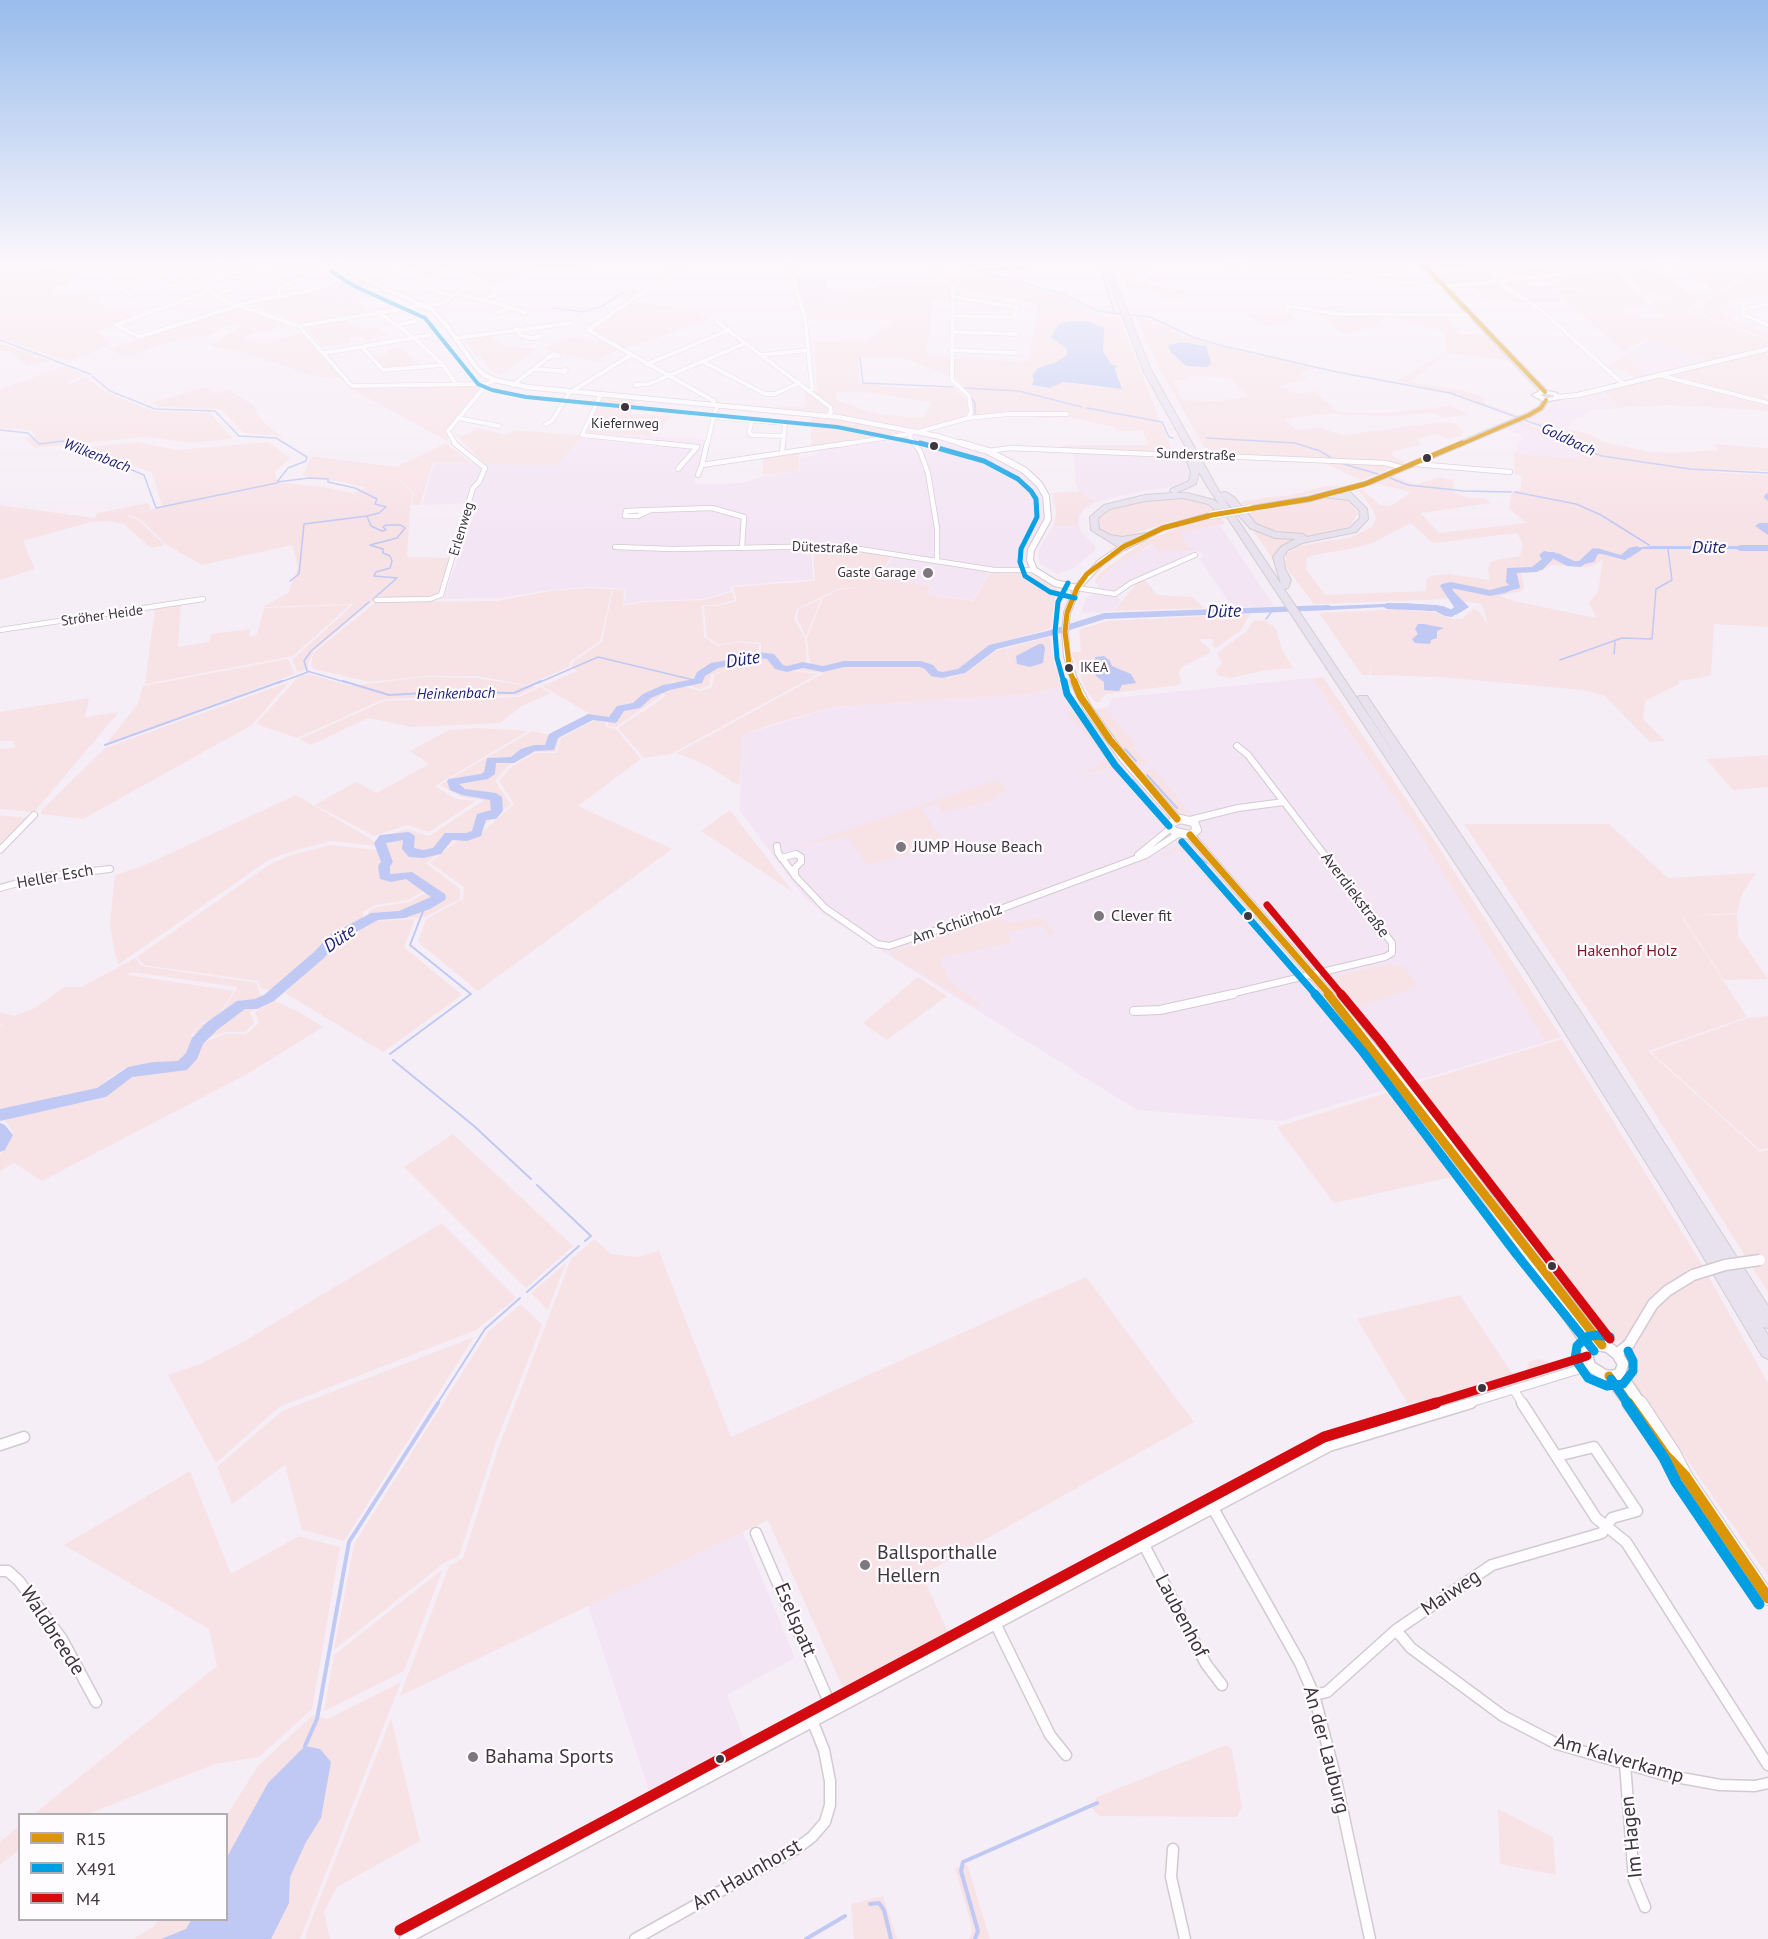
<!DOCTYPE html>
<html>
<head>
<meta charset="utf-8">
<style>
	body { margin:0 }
	#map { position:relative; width:1768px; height:1939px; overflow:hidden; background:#f6eef6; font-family:"PT Sans",sans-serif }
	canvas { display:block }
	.legend { position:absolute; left:18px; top:1813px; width:210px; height:108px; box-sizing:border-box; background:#fffcff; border:2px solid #b1adb1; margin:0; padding:8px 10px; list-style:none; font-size:18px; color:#3d373d }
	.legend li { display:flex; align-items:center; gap:12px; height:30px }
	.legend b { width:30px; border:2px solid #b1adb1 }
</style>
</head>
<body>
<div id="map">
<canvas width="1768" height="1939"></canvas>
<ul class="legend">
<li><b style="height:8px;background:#db9509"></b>R15</li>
<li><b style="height:8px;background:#009ee3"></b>X491</li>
<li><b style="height:8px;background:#d40a11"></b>M4</li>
</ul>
</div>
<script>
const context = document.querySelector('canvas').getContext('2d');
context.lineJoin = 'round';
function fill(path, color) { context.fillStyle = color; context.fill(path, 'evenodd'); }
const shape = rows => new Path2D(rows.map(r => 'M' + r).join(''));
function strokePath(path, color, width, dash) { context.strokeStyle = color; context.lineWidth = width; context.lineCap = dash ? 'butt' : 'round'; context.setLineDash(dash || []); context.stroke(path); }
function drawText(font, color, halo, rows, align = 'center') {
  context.font = font + ' "PT Sans",sans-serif'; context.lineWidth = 4.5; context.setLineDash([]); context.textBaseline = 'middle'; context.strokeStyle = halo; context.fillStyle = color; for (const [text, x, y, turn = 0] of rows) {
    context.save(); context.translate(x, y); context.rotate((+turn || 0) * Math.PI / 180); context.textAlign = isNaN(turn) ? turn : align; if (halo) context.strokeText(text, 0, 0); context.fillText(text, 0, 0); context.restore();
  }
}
const built = shape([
	[352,277,376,287,364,290,371,299,357,300,348,298,332,302,313,291],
	[796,277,826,277,826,289,844,289,847,302,803,304],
	[1514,289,1541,289,1546,293,1549,291,1561,301,1532,302],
	[1651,338,1707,360,1650,375,1629,366,1640,362,1624,356],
	[1604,393,1619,409,1589,410,1583,417,1578,417,1568,428,1528,419,1545,411,1555,402],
	[1518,423,1537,430,1589,453,1581,459,1514,453,1524,436,1505,429],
	[915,432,973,446,1024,473,1036,484,1044,498,1045,519,1028,550,1026,563,1019,568,992,567,973,600,928,594,932,586,878,578,894,556,811,547,813,579,730,586,731,591,703,599,643,601,624,604,626,589,590,587,550,590,501,598,443,599,478,503,422,505,434,462,555,466,585,433,703,439,705,440,694,484,743,483,763,476,800,471,800,457,817,455,817,446],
	[1073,452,1185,458,1189,466,1189,478,1176,486,1119,496,1096,502,1085,508,1080,515,1078,523,1081,531,1096,547,1095,550,1074,568,1057,574,1040,564,1038,556,1040,547,1053,526,1056,512,1051,493,1079,491,1076,484],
	[1220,525,1274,606,1233,608,1199,558,1203,557,1202,553,1194,551,1114,593,1121,600,1114,611,1082,613,1085,598,1100,591,1096,583,1113,567,1129,556,1180,533],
	[1312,678,1422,837,1430,852,1546,1042,1281,1121,1137,1110,824,915,803,896,740,811,741,740,745,734,834,707,1032,694,1060,686,1065,688,1079,711,1108,707,1112,698],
	[742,1530,795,1658,727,1695,747,1747,649,1791,588,1606]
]);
const green = shape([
	[393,262,579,262,587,269,582,271,552,265,493,284,455,266,438,270,443,274,424,279,417,276,422,272],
	[1117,262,1153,262,1147,275,1131,274,1131,281,1139,283,1149,279,1149,284,1184,291,1186,297,1172,300,1146,289,1127,289],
	[1279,262,1394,262,1403,265,1406,269,1402,269,1403,271,1385,269,1387,273,1354,270,1352,276,1282,268],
	[1425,262,1476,262,1495,280,1447,285,1436,273,1465,272,1460,267,1431,268],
	[1546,262,1648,262,1653,263,1514,279,1494,263,1510,263,1513,267,1544,268],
	[1679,262,1763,262,1717,292,1674,264,1652,267,1689,293,1709,296,1683,310,1768,340,1768,346,1708,360,1647,337,1624,352,1556,291,1582,289,1578,287,1553,288,1546,293,1541,289,1514,289,1503,282,1524,280,1533,287,1558,284,1551,277,1616,270,1652,309,1623,309,1629,314,1639,314,1643,318,1665,318,1651,300,1672,301,1668,295,1645,294,1622,269],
	[1768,262,1768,296,1748,297,1726,304,1719,308,1723,314,1735,321,1768,333,1768,339,1693,311],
	[4,264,60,269,82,275,67,278,70,284,51,287,50,288,57,289,52,295,68,296,88,294,103,306,135,316,98,332,111,345,69,361,0,338,0,265],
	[991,277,1062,295,1102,316,1119,317,1173,453,1051,449,1066,445,1149,445,1142,431,1116,431,1114,427,1068,417,1039,418,1037,415,970,417,927,430,826,412,776,408,777,406,805,407,805,391,817,391,814,342,866,341,894,320,810,320,805,304,848,303,845,289,875,288,876,285,948,284,951,288,951,301,931,301,927,356,1029,362,1038,304,957,288,949,280],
	[1073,321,1087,321,1103,328,1103,350,1111,364,1117,365,1115,369,1123,387,1104,388,1064,382,1044,389,1033,385,1038,368,1056,362,1067,355,1067,349,1052,337,1064,322],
	[900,357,957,379,976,399,967,400,954,388,906,388,860,383,858,358],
	[836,392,864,392,931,402,924,418,877,414,836,400],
	[1496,284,1526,303,1491,303,1471,286],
	[313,291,332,302,349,298,357,300,368,314,303,324,252,304],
	[629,301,678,308,683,306,694,309,708,319,651,341,622,348,596,334,593,327],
	[237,306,291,324,244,337,262,344,301,333,342,379,312,376,244,352,210,346,244,324,225,326,211,335,173,341,126,357,108,349],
	[1315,311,1444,316,1459,334,1486,335,1511,361,1447,353,1443,331,1385,316,1375,327,1343,334],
	[1286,312,1298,320,1268,326,1260,324,1248,315],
	[1136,317,1151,320,1181,335,1218,346,1313,368,1299,373,1308,379,1279,386,1297,394,1314,391,1338,412,1386,413,1451,406,1470,415,1442,418,1433,413,1388,416,1341,415,1333,413,1284,419,1297,430,1318,427,1342,435,1441,422,1455,423,1464,432,1460,436,1448,439,1436,434,1418,439,1420,445,1395,451,1391,455,1406,463,1361,480,1323,463,1210,458,1160,369],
	[1181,342,1203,345,1210,362,1201,368,1186,366,1170,348,1173,343],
	[1187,375,1231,378,1248,397,1217,401,1182,400,1173,380,1188,380],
	[342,320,363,329,377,327,389,335,366,340,360,337,349,338,351,342,323,347,305,326],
	[488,334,505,346,537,349,500,375,491,371,480,356,476,357,463,338],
	[572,337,604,342,617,350,596,362,542,349],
	[0,343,51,361,27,367,10,351,0,351],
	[401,347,421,367,385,369,375,356,388,354,386,350],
	[1768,351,1768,394,1762,396,1768,398,1768,411,1667,405,1618,408,1603,391,1644,381,1618,369,1608,370,1604,366,1611,365,1624,356,1639,362,1629,366,1658,378],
	[1447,353,1410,382,1468,392,1485,398,1485,403,1520,416,1517,417,1451,393,1396,381],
	[65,366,84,375,66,382,70,384,87,377,105,392,152,411,210,413,233,439,191,443,144,437,34,448,25,438,36,436,30,430,0,428,0,389],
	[483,385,447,428,449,442,349,388],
	[205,387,215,393,229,390,255,406,256,413,271,429,283,436,244,433,220,409,159,407,150,403],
	[603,396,637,398,631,414,673,416,651,436,586,433],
	[811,415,825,416,902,432,811,447],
	[1527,419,1589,434,1604,442,1651,452,1674,453,1719,450,1714,444,1768,448,1768,471,1697,469,1721,473,1768,475,1768,627,1714,624,1711,674,1705,677,1679,681,1679,684,1645,701,1643,719,1665,741,1650,742,1605,696,1582,690,1441,677,1371,675,1371,661,1370,675,1362,675,1319,613,1363,611,1363,616,1364,611,1396,609,1434,612,1452,619,1462,619,1474,608,1481,614,1488,625,1482,604,1450,599,1448,597,1449,599,1314,604,1285,566,1286,554,1299,546,1352,537,1372,527,1376,518,1373,510,1359,491,1362,489,1379,504,1389,507,1412,492,1377,484,1393,476,1416,485,1437,477,1453,480,1454,492,1468,498,1485,498,1491,503,1420,513,1439,533,1526,523,1509,508,1512,491,1520,491,1522,476,1515,474,1514,453,1580,459,1588,454,1518,423,1522,421,1551,434,1553,431],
	[1411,523,1433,543,1517,533,1523,544,1520,556,1495,560,1491,562,1488,568,1490,580,1449,574,1431,576,1426,580,1426,591,1325,595,1306,569,1307,558,1314,555,1355,548,1372,543],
	[1603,559,1598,592,1589,602,1596,618,1518,602,1499,596,1521,591,1524,588,1521,573,1540,572,1551,565,1587,567,1595,565],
	[478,428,507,435,513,430,580,435,581,438,555,466,485,464,453,432,462,436],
	[138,442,176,450,268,442,290,458,275,472,277,482,329,488,351,493,363,501,353,493,366,488,343,482,303,476,311,456,396,467,446,443,471,463,433,462,420,505,412,505,414,493,398,478,413,494,410,509,407,557,449,558,440,595,436,597,375,599,314,651,308,663,309,669,298,672,292,660,354,604,263,607,288,593,298,568,292,545,202,565,167,545,140,519,129,515,127,516,138,520,165,545,151,548,124,524,109,521,91,522,23,541,35,569,0,580,0,505,94,518,98,513,148,503,151,509,139,513,162,507,152,473,89,447],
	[800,451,799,471,763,475,763,457],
	[1327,486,1342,486,1282,501,1244,507,1241,503,1242,501,1290,495],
	[1079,492,1095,502,1084,508,1079,514,1078,525,1054,525,1057,512,1052,493],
	[1184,497,1207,503,1217,512,1173,521,1123,537,1104,533,1098,525,1099,518,1111,509,1152,500],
	[1332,497,1351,501,1358,514,1350,526,1324,534,1310,536,1280,534,1259,527,1243,512],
	[1220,516,1225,524,1181,533,1188,548,1193,548,1194,551,1159,551,1152,544,1113,567,1096,583,1095,580,1101,572,1143,542,1180,527],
	[1251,528,1270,535,1301,539,1290,542,1276,551,1275,562],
	[813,548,839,548,892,556,876,578,931,586,927,594,973,601,990,572,1029,573,1057,588,1050,629,989,645,946,679,965,673,996,651,1005,648,1015,673,1006,648,1050,637,1055,668,1061,670,1060,686,1032,694,834,707,773,724,745,734,741,740,740,784,732,783,732,781,704,764,677,753,824,673,796,670,813,666,809,660,807,638,823,598,838,590,864,586,837,589,797,609,794,619,805,638,807,661,788,667,783,666,774,654,761,653,761,643,738,641,719,645,707,637,704,606,718,606,737,601,733,587,815,581],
	[1144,579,1157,595,1192,597,1204,608,1114,611,1137,583],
	[588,588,612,589,600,641,571,661,569,667,527,685,477,676,424,676,370,682,313,669,311,666,313,654,317,650,376,602,497,601,550,591],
	[613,589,624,590,623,606,644,602,703,600,732,592,735,600,717,605,702,605,704,637,718,646,738,642,759,644,758,658,711,675,709,686,701,689,674,681,654,690,662,695,616,727,608,726,609,719,600,715,560,737,556,752,535,752,508,766,495,781,511,804,474,833,463,834,426,863,460,889,460,899,425,917,376,920,368,924,368,912,377,907,410,902,432,889,410,873,393,876,388,874,388,867,393,862,385,843,377,838,406,829,429,836,484,800,461,797,440,785,532,731,550,735,590,714,542,686,577,671,571,667,574,661,602,642],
	[821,599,806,637,797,618,799,609],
	[181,605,178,647,209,642,211,634,250,629,249,637,257,635,264,608,350,605,293,656,145,684,155,609],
	[1250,614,1241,630,1216,648,1211,644,1214,642,1212,639,1201,639,1200,642,1206,645,1210,651,1208,654,1182,667,1179,672,1181,683,1178,685,1106,694,1099,702,1095,702,1085,688,1071,652,1081,652,1079,630,1107,621],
	[1254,620,1266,621,1276,629,1282,650,1293,668,1267,670,1230,678,1219,676,1215,671,1222,663,1217,653,1247,631],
	[761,658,767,659,776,669,818,674,671,754,644,758,618,728,666,696,662,693,682,686,701,691,712,687,714,675],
	[288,659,295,674,106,744,138,704,143,686],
	[309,674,351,686,422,677,475,678,536,687,519,695,384,699,297,738,256,724,298,677],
	[1323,677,1432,837,1561,1037,1546,1042,1430,852,1422,837,1312,678],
	[289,682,252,725,83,819,41,814,41,811,105,748],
	[540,687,551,693,522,706,500,723,412,727,368,718,311,745,300,739,384,701,519,697],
	[89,698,85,717,119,712,35,811,30,812,0,809,0,749,15,748,14,741,0,741,0,712],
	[1105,708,1137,747,1134,748,1148,764,1135,765,1122,749,1096,709],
	[1072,711,1080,713,1122,768,1117,770,1112,768,1078,775,1099,766,1104,762,1104,757,1066,712],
	[597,719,606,723,606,727,616,729,641,759,578,806,672,849,478,991,418,942,426,919,463,899,464,887,430,863,459,839,474,839,514,804,499,781,512,766,535,753,557,753,561,738],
	[478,728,528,731,435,786,456,799,476,801,429,832,408,825,374,836,315,805,356,782,377,793,429,764,410,751,449,730],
	[1768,755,1768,787,1733,790,1706,759],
	[1152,768,1190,813,1183,814,1175,811,1154,788,1141,772],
	[996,780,1006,790,991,801,943,812,937,803,921,809,946,845,867,865,848,836,796,847],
	[296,795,371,839,377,846,331,841,286,853,267,861,119,964,115,956,110,923,115,875,143,866],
	[730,810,793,892,701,831],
	[0,815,26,818,0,843],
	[1464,824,1609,824,1668,878,1756,873,1742,894,1737,913,1681,916,1747,1017,1648,1051,1760,1152,1768,1150,1768,1292,1618,1055],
	[1189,843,1207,862,1228,888,1215,890,1206,878,1210,877,1189,852,1183,853,1177,850,1169,852,1171,855,1164,856,1162,854,1158,855],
	[330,845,377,850,383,862,380,866,380,878,390,881,406,878,424,891,408,900,375,905,363,912,363,919,331,936,273,991,260,988,259,981,143,965,137,957,269,865,288,856],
	[1737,914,1738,936,1768,979,1724,980,1682,916],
	[1040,918,1045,920,1055,934,1050,935,1043,925,1007,932,1012,943,939,958,950,981,981,1006,976,1007,892,956,891,952,988,920,998,919,1011,923],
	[415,919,404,947,462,995,383,1052,285,993,341,940,377,921],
	[135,958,142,966,257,983,260,995,270,999,250,1012,254,1023,245,1032,225,1032,203,1040,193,1034,200,1025,218,1018,238,987,132,972,127,975,234,991,217,1017,200,1024,191,1035,196,1038,189,1054,180,1061,158,1062,125,1068,109,1078,97,1089,0,1109,0,1026,9,1021,0,1025,0,1012,14,1016,35,1008,64,987,82,987],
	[1389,964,1396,967,1403,966,1419,986,1359,1007,1335,981,1336,976],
	[918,977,947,996,887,1040,863,1023],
	[272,1000,299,1012,323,1027,247,1074,42,1181,14,1163,0,1171,0,1154,7,1147,13,1132,4,1119,105,1098,118,1083,131,1075,151,1071,184,1070,197,1056,203,1043,225,1034,246,1034,259,1023,255,1012],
	[1768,1016,1768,1148,1760,1150,1651,1052,1748,1018],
	[1562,1039,1700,1261,1768,1383,1768,1576,1631,1379,1634,1353,1621,1340,1613,1342,1601,1337,1584,1314,1555,1265,1534,1246,1413,1084],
	[1389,1092,1452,1177,1334,1203,1277,1127],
	[453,1134,573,1246,526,1288,404,1167],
	[442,1223,516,1298,476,1330,279,1407,216,1463,168,1375,200,1364,241,1343],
	[594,1239,611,1254,637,1257,659,1251,731,1437,1086,1277,1194,1422,922,1575,949,1634,843,1688,768,1520,400,1696,449,1566,463,1558,499,1446,571,1259],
	[566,1263,548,1310,531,1293],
	[1460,1295,1518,1382,1414,1414,1357,1319],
	[521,1304,542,1325,495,1445,459,1556,444,1563,334,1650,354,1544,488,1332],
	[474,1337,344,1541,302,1530,285,1465,232,1504,217,1467,282,1411],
	[1539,1359,1551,1363,1553,1370,1534,1376,1529,1375,1526,1371,1529,1362],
	[190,1471,231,1574,299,1536,340,1547,312,1709,259,1757,215,1764,88,1814,34,1814,217,1666,209,1629,64,1545],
	[443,1569,404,1671,324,1711,334,1655],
	[401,1682,300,1939,133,1939,153,1927,158,1920,226,1920,227,1815,258,1766,313,1715,328,1719],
	[391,1718,420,1841,337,1887,324,1912,330,1939,306,1939,305,1936],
	[1226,1745,1232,1750,1242,1807,1237,1817,1099,1816,1092,1808,1097,1797],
	[1498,1809,1553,1837,1556,1875,1500,1864],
	[19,1826,19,1850,0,1865,0,1842],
	[967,1864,990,1939,969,1939,973,1930,955,1868],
	[883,1896,897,1939,854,1939,851,1904]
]);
const water = shape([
	[1073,321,1087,321,1104,328,1103,351,1111,364,1117,366,1115,369,1122,389,1064,382,1049,388,1032,385,1034,379,1032,376,1038,368,1056,362,1067,355,1067,349,1051,337,1060,323],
	[1181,342,1206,346,1211,363,1207,367,1186,366,1171,352,1168,345],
	[1652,546,1763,546,1768,549,1642,549,1629,558,1606,553,1598,554,1594,562,1580,565,1572,565,1552,554,1551,555,1553,559,1542,570,1516,570,1520,588,1505,592,1487,594,1452,586,1453,591,1469,607,1456,615,1442,610,1429,611,1405,606,1329,610,1312,610,1309,607,1405,603,1443,606,1455,611,1458,603,1446,587,1450,584,1481,591,1502,590,1516,585,1512,568,1537,568,1548,559,1547,552,1554,552,1579,563,1588,561,1597,548,1623,556,1633,548],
	[1418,624,1424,624,1444,628,1437,631,1437,638,1431,640,1430,644,1415,643,1412,639,1418,634,1415,629],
	[1039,644,1043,644,1045,648,1043,663,1030,667,1017,664,1016,656],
	[1104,656,1110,661,1112,666,1131,674,1136,683,1122,685,1119,691,1104,690,1104,682,1096,676,1091,667,1095,663,1095,657],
	[305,1746,320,1749,331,1762,321,1818,306,1842,290,1877,289,1903,271,1939,161,1939,186,1929,191,1920,226,1920,227,1857,268,1783]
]);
const streamFar2 = shape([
	[961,262,986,273,1064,294,1097,311,1150,317,1195,338,1223,346,1337,372,1450,393,1541,426,1580,448,1602,456,1690,469,1768,473],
	[1101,269,1115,314],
	[979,270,1024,268,1025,262],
	[554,308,583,312,602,306,624,292],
	[0,340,90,374],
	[860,358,863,383,953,387],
	[92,376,110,391,155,409,215,411,239,436,276,438,307,457,306,461,288,468,277,482,309,478,328,479,328,482,355,488,377,499,375,504,386,507,379,513,367,516,371,526,382,531,386,530,383,527,386,525,401,525,405,528,397,538,370,545,383,549,383,553,390,556,392,561,390,568,376,572,374,576,397,578,373,599],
	[964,388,1019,391,1082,407],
	[967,391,975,403,975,415],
	[1087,408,1162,422,1169,437,1173,438],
	[0,430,28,433,39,444,63,441,144,475,156,508,277,483],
	[1207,438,1295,443,1320,451,1333,459],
	[1340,463,1378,474],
	[1390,478,1408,485,1464,491,1511,492],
	[1515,492,1576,504,1601,515,1649,545],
	[290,581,299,574,304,524,367,516],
	[1266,619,1273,610],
	[1614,654,1615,642],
	[1560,660,1622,638,1652,639,1656,589,1672,580,1668,549],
	[278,683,308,672],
	[348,683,307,671,304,661,311,651,369,602],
	[538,683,598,657,698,681]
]);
const streamFar1 = shape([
	[343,681,389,695,441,692,514,693,541,681],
	[105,745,282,681],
	[1125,749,1136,761],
	[1147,775,1177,808],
	[1133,780,1160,813],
	[1189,850,1207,863],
	[390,1054,471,994,410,945,425,906],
	[393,1060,474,1126,531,1179],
	[537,1185,591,1236,585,1241],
	[527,1292,579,1246],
	[437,1404,485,1329,520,1298]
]);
const stream = shape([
	[305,1746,317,1719,349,1542,438,1403],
	[870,1904,879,1903,884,1910,891,1939],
	[806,1939,845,1916],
	[975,1939,978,1931,961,1871,963,1862,1097,1803]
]);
const river = shape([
	[1768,493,1768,501,1764,498,1765,494,1768,493],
	[1768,523,1768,535,1755,526,1759,523,1768,523],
	[1768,545,1768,551,1740,551,1735,548,1740,545,1768,545],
	[1637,546,1642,549,1640,551,1625,560,1598,553,1581,567,1567,566,1550,557,1550,561,1537,572,1515,573,1516,581,1520,586,1505,593,1490,596,1451,588,1464,607,1452,617,1445,616,1435,611,1387,609,1382,606,1387,603,1437,605,1450,611,1454,607,1440,586,1442,584,1451,582,1490,590,1509,585,1506,582,1507,568,1532,567,1542,559,1539,555,1544,551,1560,554,1572,561,1579,561,1593,548,1621,555,1629,548,1637,546],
	[1329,605,1334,608,1332,610,1105,619,1054,635,997,649,965,673,942,678,931,676,925,669,920,667,844,667,823,672,803,668,787,672,775,669,767,659,759,658,747,663,718,668,705,676,702,683,670,690,651,698,640,708,624,711,616,723,593,720,558,738,554,750,535,751,514,763,496,763,495,774,488,779,459,784,465,789,496,793,502,797,503,811,496,819,486,820,481,836,467,841,452,840,441,854,423,858,409,857,402,849,403,840,386,843,393,862,390,866,390,874,412,872,445,894,446,897,445,900,430,909,405,918,378,920,340,941,324,958,274,1001,257,1009,245,1009,217,1030,203,1044,197,1059,187,1070,132,1077,106,1097,0,1121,0,1109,97,1088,128,1067,153,1062,178,1061,186,1053,192,1038,207,1022,237,1001,255,999,264,995,314,952,330,935,371,913,399,911,431,897,406,879,391,882,380,879,378,866,381,862,374,843,380,835,409,832,415,836,414,848,423,850,433,848,445,833,466,833,472,831,477,814,491,810,490,800,462,795,450,790,447,781,449,779,481,774,484,772,487,758,511,757,521,749,534,745,545,745,549,734,588,714,609,717,617,706,633,703,643,694,663,685,694,679,697,672,711,663,745,657,758,652,774,654,783,665,787,666,803,662,823,666,844,661,921,661,933,665,938,671,942,672,958,669,989,645,1047,631,1104,613,1329,605],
	[0,1123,5,1125,13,1135,5,1150,0,1152,0,1123]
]);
const minorFar4 = shape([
	[167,262,225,301,299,326,352,386,487,384,495,380],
	[687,262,588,330,714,401,713,405],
	[788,262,805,318,812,388,810,392],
	[1228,262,1443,287,1676,262],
	[1478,262,1498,282,1540,309,1623,384],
	[453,267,486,283],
	[112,269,107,275,110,280,131,294],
	[78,270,69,270,317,262],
	[441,276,414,283,453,296],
	[395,278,408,274],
	[116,284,178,271],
	[167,286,206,279,312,272,304,278,278,288,277,296],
	[209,291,116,325,139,337,253,301,317,289,343,278,372,270,398,279],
	[456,294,508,306,525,313],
	[215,295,237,287,247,276],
	[482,300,496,294],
	[1768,305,1745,308,1742,314,1768,325],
	[426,306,445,303,460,290,486,283],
	[497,312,512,308],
	[379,313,414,338,443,365,456,384],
	[1288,313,1287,306,1339,314,1473,315],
	[953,316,1011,317,1015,316,1016,307,954,297],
	[717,322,830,407,831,412,828,416],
	[397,325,415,321],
	[299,326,425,305],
	[516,329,522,336,533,338],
	[952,332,1017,334],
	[540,336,537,338,533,338,540,336],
	[456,338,572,323],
	[531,338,533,338],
	[362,347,383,370,443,365],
	[951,350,1016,353],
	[325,353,430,335],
	[554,354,559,356,549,357,554,354],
	[763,355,809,350],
	[702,361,765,394,775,394,799,383],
	[647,364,729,330],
	[534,369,558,371],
	[566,370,564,372,558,371,566,370],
	[1659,375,1768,403],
	[513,385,549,357],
	[636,385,649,384,746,343],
	[601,394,582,435,677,445],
	[713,417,783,423,785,424,783,445],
	[458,418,499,426],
	[968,418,1010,414,1067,414],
	[752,420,749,432,751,435,784,436],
	[546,424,552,421,569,393,631,355],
	[918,432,968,418,971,412,969,396,952,380,953,288,928,262],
	[911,433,910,437,915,445],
	[456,445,448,431,487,384],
	[707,445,715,411,719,405],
	[839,445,909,434]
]);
const minorFar3 = shape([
	[658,443,697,447,678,469],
	[707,443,702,465,849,443],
	[914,443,920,451,928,473,937,528,937,561],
	[988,451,1011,448,1175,455],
	[782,452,783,443],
	[1217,456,1385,463,1404,468],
	[1415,464,1510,472],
	[698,475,702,465],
	[651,510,638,516,625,516,626,511,651,510],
	[651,510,712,508,744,517,742,547],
	[615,547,673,549,840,546,994,570,1034,570],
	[1077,588,1115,594,1131,583,1195,555],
	[376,600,430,599,441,595,473,488,479,482,485,468,454,443],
	[0,630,203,599]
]);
const minorFar2 = shape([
	[1190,820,1238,808,1284,802],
	[777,846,778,853,796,877,825,908,877,944,889,946,1003,908,1146,855,1178,834],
	[0,850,34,815],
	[1138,855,1171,828],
	[781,858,796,854,801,857,801,862,795,868,795,876],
	[0,888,39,877,110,869],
	[1226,995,1385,957,1392,953,1392,943,1248,755,1237,746]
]);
const minorFar1 = shape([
	[1134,1011,1160,1010,1233,994],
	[1514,1390,1523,1404],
	[1466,1404,1590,1366]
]);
const minor = shape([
	[1522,1403,1596,1518,1626,1542,1768,1765],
	[0,1445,24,1437],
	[1214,1510,1300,1663,1314,1695,1335,1775,1370,1939],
	[756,1533,832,1709],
	[1144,1545,1206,1664,1222,1685],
	[0,1571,8,1571,19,1581,62,1639,96,1702],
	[996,1625,1050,1735,1066,1755],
	[1396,1630,1411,1648,1503,1716,1557,1744,1665,1775,1720,1785,1755,1786,1768,1783],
	[1314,1695,1327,1692,1396,1630,1492,1565,1602,1533,1612,1518,1637,1511,1594,1447,1557,1456],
	[1625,1764,1634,1880,1645,1907],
	[1173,1849,1171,1877,1185,1939],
	[405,1939,1329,1446,1471,1403],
	[635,1939,796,1849,812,1837,825,1822,830,1805,830,1781,824,1750,812,1720]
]);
const tertiaryFar4 = shape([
	[337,262,359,277,431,309,447,326,476,367,484,375,495,380,527,387,838,417,937,436,966,445],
	[1558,397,1578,395,1768,349]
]);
const tertiaryFar3 = shape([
	[961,443,988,451,1024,470,1039,484,1046,496,1048,519,1031,550,1030,560,1034,570,1055,583,1077,588],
	[1075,683,1067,656,1065,632,1067,613,1077,588,1101,562,1123,547]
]);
const tertiaryFar2 = shape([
	[1074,681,1087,707,1124,759,1177,819],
	[1180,819,1194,822,1197,830,1190,835,1175,832,1171,828,1171,823,1180,819],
	[1190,835,1330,995]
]);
const tertiaryFar1 = shape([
	[1328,994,1431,1122,1525,1249,1602,1345],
	[1530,1259,1589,1347],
	[1597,1345,1608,1347,1617,1354,1623,1364,1620,1373,1613,1376,1604,1375,1590,1366,1586,1351,1597,1345],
	[1617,1354,1629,1344,1653,1304,1667,1291,1693,1275],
	[1620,1373,1641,1404],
	[1609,1376,1630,1404]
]);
const tertiary = shape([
	[1629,1403,1675,1466],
	[1640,1403,1673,1453,1685,1476,1768,1598]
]);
const secondary = shape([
	[1419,262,1423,262,1547,391,1557,393,1560,399,1548,401,1543,409,1531,416,1370,484,1309,501,1247,510,1247,508,1249,507,1309,497,1366,482,1527,414,1539,407,1543,401,1532,395,1540,391,1419,262],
	[1543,394,1553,395,1554,397,1547,398,1540,395,1543,394],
	[1212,513,1214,514,1214,516,1165,529,1126,549,1119,547,1161,527,1212,513]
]);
const motorway = shape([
	[1102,262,1108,262,1151,370,1220,493,1226,492,1234,497,1256,524,1276,532,1303,534,1307,537,1350,528,1360,518,1359,510,1349,500,1323,497,1323,493,1343,494,1339,490,1346,488,1367,509,1368,519,1356,532,1302,543,1288,550,1283,557,1285,569,1291,580,1288,588,1284,589,1399,761,1358,698,1359,696,1367,696,1580,1011,1768,1306,1768,1328,1763,1327,1768,1335,1768,1359,1762,1356,1672,1204,1529,975,1225,514,1220,514,1208,504,1184,498,1145,501,1110,509,1098,518,1099,529,1110,535,1122,537,1146,533,1150,536,1122,543,1128,547,1123,550,1091,530,1090,517,1104,505,1145,495,1173,493,1170,491,1171,489,1189,481,1191,472,1187,462,1193,460,1143,370,1102,262],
	[1199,472,1207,486,1219,504,1214,500,1187,493,1176,493,1196,484,1199,472],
	[1223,498,1250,528,1275,538,1296,539,1282,546,1273,557,1281,584,1223,498]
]);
const minorBridge = shape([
	[1175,455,1217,456]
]);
const tertiaryBridge = shape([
	[1693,1275,1725,1265,1760,1260]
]);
const secondaryBridge = shape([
	[1212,515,1249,509]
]);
const bus1Far4 = shape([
	[1421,262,1545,392],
	[1459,445,1529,415,1541,408,1546,400]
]);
const bus1Far3 = shape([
	[1075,683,1070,672,1065,632,1067,613,1077,588,1087,574,1123,547,1163,528,1212,515,1309,499,1365,484,1462,443]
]);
const bus1Far2 = shape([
	[1074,681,1080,696,1110,740,1177,819],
	[1190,835,1330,995]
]);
const bus1Far1 = shape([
	[1328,994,1602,1345],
	[1609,1376,1629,1404]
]);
const bus1 = shape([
	[1628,1403,1665,1455,1685,1476,1768,1598]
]);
const bus2Far4 = shape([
	[331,271,354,286,425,318,478,384,492,390,526,397,837,427,927,445]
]);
const bus2Far3 = shape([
	[920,443,984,461,1018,479,1031,491,1036,499,1037,517,1021,549,1020,562,1025,576,1050,592,1075,598],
	[1064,683,1057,658,1055,632,1058,602,1068,583]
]);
const bus2Far2 = shape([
	[1064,681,1067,694,1115,765,1169,826],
	[1182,842,1316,995]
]);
const bus2Far1 = shape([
	[1315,994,1363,1052,1517,1255,1594,1351],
	[1610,1337,1597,1335,1586,1337,1577,1346,1575,1359,1588,1378,1607,1386,1623,1384,1633,1371,1633,1361,1628,1351],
	[1611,1379,1628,1404]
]);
const bus2 = shape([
	[1627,1403,1664,1458,1676,1482,1759,1604]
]);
const bus3Far2 = shape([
	[1267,905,1342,995]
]);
const bus3Far1 = shape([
	[1341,994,1379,1040,1610,1339],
	[1431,1404,1587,1356]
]);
const bus3 = shape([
	[400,1930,1324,1437,1436,1403]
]);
const markers = [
	[625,407,5,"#3d373d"],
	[934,446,5,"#3d373d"],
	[1427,458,5,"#3d373d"],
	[928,573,6,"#7e777e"],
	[1069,668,5,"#3d373d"],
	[901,847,6,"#7e777e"],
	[1099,916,6,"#7e777e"],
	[1248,916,5,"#3d373d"],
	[1552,1266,5,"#3d373d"],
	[1482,1388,5,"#3d373d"],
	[865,1565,6,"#7e777e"],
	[473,1757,6,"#7e777e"],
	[720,1759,5,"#3d373d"]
];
const busNames = [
	["Kiefernweg",625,424],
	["IKEA",1080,668,"left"]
];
const farStreetnames = [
	["Sunderstraße",1196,455,2],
	["Erlenweg",462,529,-73],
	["Dütestraße",825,548,2],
	["Ströher Heide",102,616,-8]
];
const farPoinames = [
	["Gaste Garage",916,573]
];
const farWaternames = [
	["Goldbach",1568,440,25],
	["Wilkenbach",97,456,21],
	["Heinkenbach",456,694,-1]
];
const poiNames = [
	["JUMP House Beach",913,847],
	["Clever fit",1111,916]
];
const streetNames = [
	["Heller Esch",55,877,-10],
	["Averdiekstraße",1355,895,53],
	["Am Schürholz",957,924,-19]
];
const parkNames = [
	["Hakenhof Holz",1627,951]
];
const waterNames = [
	["Düte",1709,548],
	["Düte",1224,612,-2],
	["Düte",743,660,-9],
	["Düte",340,939,-34]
];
const nearPoinames = [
	["Ballsporthalle",877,1553],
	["Hellern",877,1576],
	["Bahama Sports",485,1757]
];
const nearStreetnames = [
	["Maiweg",1451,1593,-34],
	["Laubenhof",1181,1616,62],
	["Eselspatt",795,1620,67],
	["Waldbreede",52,1631,57],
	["An der Lauburg",1326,1750,75],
	["Am Kalverkamp",1619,1759,16],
	["Im Hagen",1632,1837,-96],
	["Am Haunhorst",747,1875,-30]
];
fill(built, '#f4e5f4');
fill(green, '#f7e2e6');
fill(water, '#c0c9f3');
strokePath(streamFar2, '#c0c9f3', 1.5);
strokePath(streamFar1, '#c0c9f3', 2);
strokePath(stream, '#c0c9f3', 4);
fill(river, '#c0c9f3');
strokePath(minorFar4, '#d1cbd1', 5);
strokePath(minorFar3, '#d1cbd1', 6);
strokePath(minorFar2, '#d1cbd1', 8);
strokePath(minorFar1, '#d1cbd1', 10);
strokePath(minor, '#d1cbd1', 13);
strokePath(tertiaryFar4, '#d1cbd1', 6);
strokePath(tertiaryFar3, '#d1cbd1', 8);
strokePath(tertiaryFar2, '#d1cbd1', 10);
strokePath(tertiaryFar1, '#d1cbd1', 13);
strokePath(tertiary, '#d1cbd1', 16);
strokePath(secondary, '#d1cbd1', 3);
strokePath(motorway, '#d1cdd1', 2);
strokePath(minorFar4, '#fefcfe', 4);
strokePath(minorFar3, '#fefcfe', 4.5);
strokePath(minorFar2, '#fefcfe', 6);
strokePath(minorFar1, '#fefcfe', 8);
strokePath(minor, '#fefcfe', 10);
strokePath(tertiaryFar4, '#fefcfe', 4.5);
strokePath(tertiaryFar3, '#fefcfe', 6);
strokePath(tertiaryFar2, '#fefcfe', 8);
strokePath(tertiaryFar1, '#fefcfe', 10);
strokePath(tertiary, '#fefcfe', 14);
fill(secondary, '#fefcfe');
fill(motorway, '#e8e2ef');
strokePath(minorBridge, '#d1cbd1', 6, []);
strokePath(tertiaryBridge, '#d1cbd1', 13, []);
strokePath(secondaryBridge, '#d1cbd1', 9, []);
strokePath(minorBridge, '#fefcfe', 4.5);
strokePath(tertiaryBridge, '#fefcfe', 10);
strokePath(secondaryBridge, '#fefcfe', 8);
strokePath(bus1Far4, '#db9509', 4);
strokePath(bus1Far3, '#db9509', 5);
strokePath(bus1Far2, '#db9509', 7);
strokePath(bus1Far1, '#db9509', 9);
strokePath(bus1, '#db9509', 11);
strokePath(bus2Far4, '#009ee3', 4);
strokePath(bus2Far3, '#009ee3', 5);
strokePath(bus2Far2, '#009ee3', 7);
strokePath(bus2Far1, '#009ee3', 9);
strokePath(bus2, '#009ee3', 11);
strokePath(bus3Far2, '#d40a11', 7);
strokePath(bus3Far1, '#d40a11', 9);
strokePath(bus3, '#d40a11', 11);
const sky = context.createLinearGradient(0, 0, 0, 533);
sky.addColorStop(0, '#98bcec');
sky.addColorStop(0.49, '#fbf7fb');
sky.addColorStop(1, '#fbf7fb00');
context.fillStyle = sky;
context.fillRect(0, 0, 1768, 533);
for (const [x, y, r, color] of markers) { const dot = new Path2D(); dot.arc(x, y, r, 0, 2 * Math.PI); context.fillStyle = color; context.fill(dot); strokePath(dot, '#fffcff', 2); }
drawText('14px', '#3d373d', '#fffcff', busNames);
drawText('14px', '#3d373d', '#fffcff', farStreetnames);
drawText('14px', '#3d373d', '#fffcff', farPoinames, 'right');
drawText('italic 15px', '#1e2273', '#fffcff', farWaternames);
drawText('16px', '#3d373d', '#fffcff', poiNames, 'left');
drawText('16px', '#3d373d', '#fffcff', streetNames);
drawText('16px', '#7c1627', '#fffcff', parkNames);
drawText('italic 18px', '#1e2273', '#fffcff', waterNames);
drawText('20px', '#3d373d', '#fffcff', nearPoinames, 'left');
drawText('20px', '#3d373d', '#fffcff', nearStreetnames);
</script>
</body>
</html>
